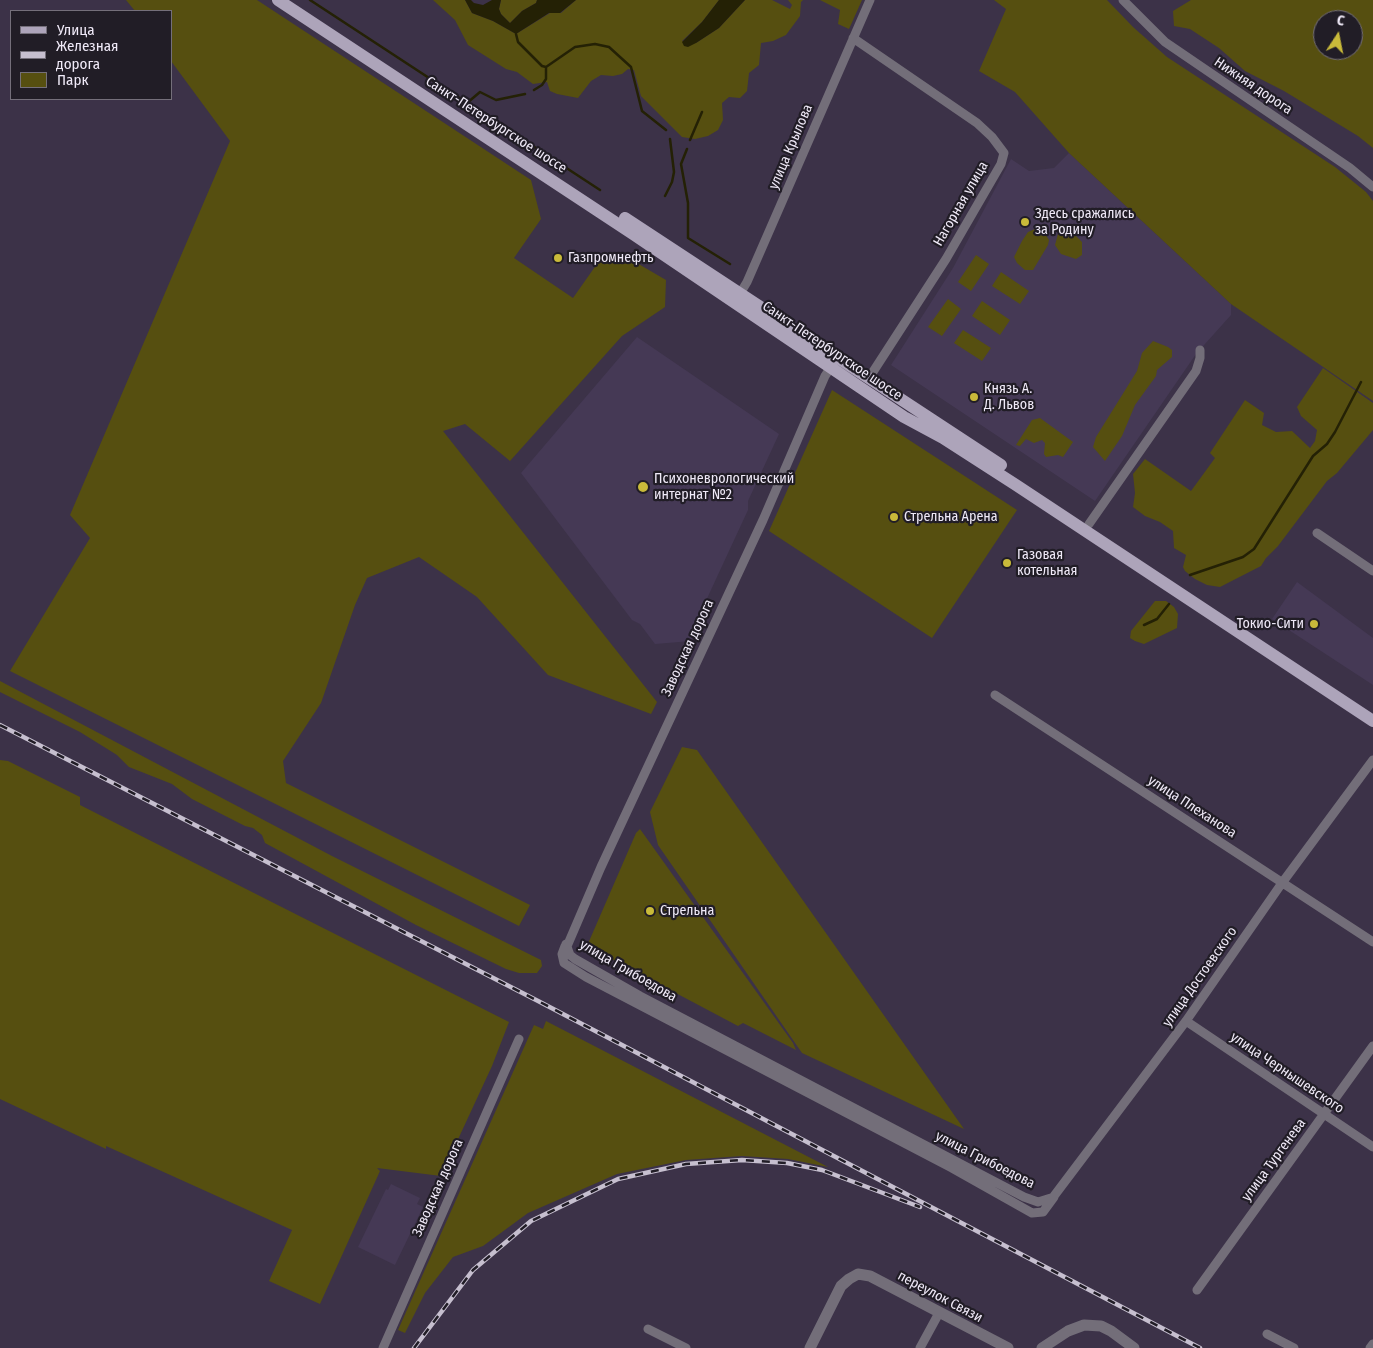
<!DOCTYPE html>
<html>
<head>
<meta charset="utf-8">
<style>
	body { margin:0 }
	#map { position:relative; width:1373px; height:1348px; overflow:hidden; background:#3c3248; font-family:"Fira Sans Condensed",sans-serif }
	canvas { display:block }
	.legend { position:absolute; left:10px; top:10px; width:162px; height:90px; box-sizing:border-box; background:#211d26; border:1px solid #746f7a; margin:0; padding:6px 9px; list-style:none; font-size:15px; color:#f0eaf8 }
	.legend li { display:flex; align-items:center; gap:10px; height:25px }
	.legend b { width:25px; border:1px solid #746f7a }
	.north { position:absolute; left:1313px; top:10px; width:50px; height:50px; box-sizing:border-box; background:#211d26; border:1px solid #746f7a; border-radius:50%; rotate:11deg; font-size:14px; font-weight:700; line-height:20px; text-align:center; color:#f0eaf8 }
	.north::after { content:''; display:block; margin:auto; width:18px; height:22px; background:#c9ba3a; clip-path:polygon(50% 0,100% 100%,50% 72%,0 100%) }
</style>
</head>
<body>
<div id="map">
<canvas width="1373" height="1348"></canvas>
<ul class="legend">
<li><b style="height:6px;background:#ada4ba"></b>Улица</li>
<li><b style="height:6px;background:#c6bfcf"></b>Железная дорога</li>
<li><b style="height:14px;background:#564f10"></b>Парк</li>
</ul>
<div class="north">С</div>
</div>
<script>
const context = document.querySelector('canvas').getContext('2d');
context.lineJoin = 'round';
function fill(path, color) { context.fillStyle = color; context.fill(path, 'evenodd'); }
const shape = rows => new Path2D(rows.map(r => 'M' + r).join(''));
function strokePath(path, color, width, dash) { context.strokeStyle = color; context.lineWidth = width; context.lineCap = dash ? 'butt' : 'round'; context.setLineDash(dash || []); context.stroke(path); }
function drawText(font, color, halo, rows, align = 'center') {
  context.font = font + ' "Fira Sans Condensed",sans-serif'; context.lineWidth = 4.5; context.setLineDash([]); context.textBaseline = 'middle'; context.strokeStyle = halo; context.fillStyle = color; for (const [text, x, y, turn = 0] of rows) {
    context.save(); context.translate(x, y); context.rotate((+turn || 0) * Math.PI / 180); context.textAlign = isNaN(turn) ? turn : align; if (halo) context.strokeText(text, 0, 0); context.fillText(text, 0, 0); context.restore();
  }
}
const built = shape([
	[1069,153,1231,304,1231,315,1196,354,1095,501,891,365,953,268,1011,159,1029,171,1054,168],
	[637,337,779,434,748,501,748,510,704,605,706,606,691,641,655,644,640,624,632,620,521,473],
	[1297,582,1373,638,1373,685,1272,619],
	[391,1184,420,1198,417,1204,423,1207,395,1265,358,1247,386,1189,388,1190]
]);
const green = shape([
	[126,0,257,0,531,180,541,219,514,258,573,298,599,261,618,252,666,280,665,307,622,336,510,461,465,424,443,431,657,702,651,714,548,675,477,597,419,557,367,578,355,605,321,703,283,761,286,783,530,905,519,926,10,671,90,538,70,515,230,141,171,61,171,11,135,11],
	[433,0,465,0,472,13,493,21,516,34,550,13,561,13,576,0,719,0,702,22,682,41,696,43,719,28,745,0,772,0,790,9,792,5,788,0,803,0,801,2,800,16,786,35,773,41,761,43,759,65,749,73,747,91,740,98,729,97,722,103,723,120,718,130,708,136,695,139,682,137,641,96,634,70,628,69,622,74,613,76,601,75,591,81,578,98,557,94,550,91,547,82,533,84,517,72,506,69,468,45,455,20],
	[501,0,537,0,536,3,522,11,510,23,501,14,499,9],
	[820,0,862,0,849,29,838,24,840,10],
	[994,0,1107,0,1133,27,1167,57,1335,167,1366,192,1373,201,1373,401,1231,304,1069,153,1015,92,979,71,1006,9],
	[1191,0,1373,0,1373,148,1358,136,1284,91,1245,71,1219,48,1190,29,1174,26,1173,11],
	[1323,20,1353,20,1353,50,1323,50],
	[1035,229,1044,232,1049,240,1048,245,1033,270,1025,270,1017,263,1014,257,1022,241,1028,232],
	[1069,229,1082,242,1082,255,1076,259,1061,254,1055,245,1058,234,1062,230],
	[976,255,989,264,971,291,958,282],
	[1001,272,1029,291,1020,304,992,286],
	[948,299,961,309,942,336,928,327],
	[982,301,1010,320,1000,335,972,316],
	[963,330,991,348,982,361,954,343],
	[1153,341,1168,347,1172,350,1172,357,1157,370,1156,376,1135,405,1122,436,1105,461,1093,447,1096,437,1137,371,1142,353],
	[1323,368,1373,403,1373,430,1337,473,1327,481,1278,546,1266,558,1261,566,1220,587,1207,585,1195,579,1185,571,1183,567,1186,555,1174,548,1173,531,1160,522,1145,516,1133,507,1135,493,1133,474,1145,459,1191,491,1215,458,1210,453,1245,400,1264,413,1262,425,1276,432,1292,431,1310,448,1315,441,1317,430,1301,416,1297,407],
	[832,390,1017,510,932,638,769,531],
	[1040,418,1073,442,1063,457,1058,455,1046,457,1044,454,1045,443,1042,440,1034,443,1026,439,1020,446,1016,445,1032,420],
	[1155,601,1166,601,1174,607,1178,614,1177,628,1144,644,1135,641,1130,638,1131,631],
	[0,681,332,856,541,960,542,966,537,973,519,973,506,969,416,925,265,843,262,835,253,828,245,826,192,799,172,784,129,767,117,755,80,732,0,692],
	[682,747,697,750,964,1129,802,1053,658,845,650,812],
	[0,760,8,761,80,797,80,805,509,1022,492,1066,441,1176,377,1168,380,1171,320,1304,269,1281,292,1230,106,1146,106,1149,0,1099],
	[640,829,793,1043,796,1050,743,1023,738,1026,587,946,636,833],
	[546,1021,828,1167,788,1159,742,1156,686,1160,617,1174,528,1213,483,1246,453,1257,425,1293,405,1333,398,1330,534,1025,543,1029]
]);
const water = shape([
	[465,0,471,0,474,3,483,5,492,0,501,0,499,9,501,14,510,23,522,11,536,3,537,0,576,0,560,13,549,13,516,34,493,21,472,13],
	[719,0,745,0,719,28,696,43,688,47,684,46,682,42,702,22]
]);
const stream = shape([
	[310,0,600,190],
	[516,34,518,42,542,66,546,67,575,47,595,44,609,47,631,67,642,111,666,130],
	[534,90,542,85,546,79,546,67],
	[467,103,480,92,496,100,525,94],
	[690,140,702,112],
	[687,149,681,164,688,203,688,238,730,264],
	[665,196,672,182,674,172,670,139],
	[1190,575,1243,557,1254,549,1313,456,1327,444,1335,432,1361,382],
	[1144,625,1157,619,1169,604]
]);
const minor = shape([
	[1123,0,1165,42,1350,168,1373,187],
	[853,38,977,123,992,137,1004,153,1001,164,946,259,869,378],
	[738,297,747,282,870,0],
	[1089,524,1196,371,1200,358,1200,350],
	[1317,533,1373,571],
	[995,695,1373,942],
	[566,944,570,955,575,959,640,996,1024,1197,1038,1202,1054,1197],
	[565,946,562,954,564,963,586,977,952,1168,1032,1213,1043,1212,1054,1197],
	[565,951,601,867,763,520,825,376,833,364],
	[1186,1021,1373,1147],
	[1051,1200,1186,1021,1282,883,1373,760],
	[1197,1290,1373,1046],
	[648,1329,686,1348],
	[1267,1334,1294,1348],
	[383,1348,519,1039],
	[920,1348,939,1313],
	[1370,1348,1373,1344]
]);
const tertiary = shape([
	[810,1348,841,1286,849,1279,858,1274,870,1276,1008,1348],
	[1042,1348,1068,1331,1084,1325,1101,1326,1111,1331,1134,1348]
]);
const primary = shape([
	[278,0,633,234,904,417,943,438,1016,485,1373,721],
	[625,218,1001,465]
]);
const rail = shape([
	[0,725,540,1002,1200,1348],
	[414,1348,473,1270,531,1221,618,1179,686,1164,742,1160,787,1163,822,1170,920,1207]
]);
const markers = [
	[1025,222,5,"#c9ba3a"],
	[558,258,5,"#c9ba3a"],
	[974,397,5,"#c9ba3a"],
	[643,487,6,"#c9ba3a"],
	[894,517,5,"#c9ba3a"],
	[1007,563,5,"#c9ba3a"],
	[1314,624,5,"#c9ba3a"],
	[650,911,5,"#c9ba3a"]
];
const streetNames = [
	["Нижняя дорога",1253,86,34],
	["Санкт-Петербургское шоссе",496,125,33],
	["улица Крылова",791,147,-67],
	["Нагорная улица",961,204,-60],
	["Санкт-Петербургское шоссе",832,351,34],
	["Заводская дорога",688,648,-65],
	["улица Плеханова",1192,807,33],
	["улица Грибоедова",628,971,30],
	["улица Достоевского",1200,977,-55],
	["улица Чернышевского",1287,1073,34],
	["улица Грибоедова",985,1160,27],
	["улица Тургенева",1274,1160,-54],
	["Заводская дорога",438,1188,-66],
	["переулок Связи",940,1297,28]
];
const poiNames = [
	["Здесь сражались",1035,214],
	["за Родину",1035,230],
	["Газпромнефть",568,258],
	["Князь А.",984,389],
	["Д. Львов",984,405],
	["Психоневрологический",654,479],
	["интернат №2",654,495],
	["Стрельна Арена",904,517],
	["Газовая",1017,555],
	["котельная",1017,571],
	["Токио-Сити",1304,624,"right"],
	["Стрельна",660,911]
];
fill(built, '#453955');
fill(green, '#564f10');
fill(water, '#242105');
strokePath(stream, '#242105', 2.5);
strokePath(minor, '#736e79', 9);
strokePath(tertiary, '#736e79', 11);
strokePath(primary, '#ada4ba', 12);
strokePath(rail, '#c6bfcf', 4.5);
strokePath(rail, '#211d26', 2.5, [8]);
for (const [x, y, r, color] of markers) { const dot = new Path2D(); dot.arc(x, y, r, 0, 2 * Math.PI); context.fillStyle = color; context.fill(dot); strokePath(dot, '#211d26', 2); }
drawText('14px', '#f0eaf8', '#211d26', streetNames);
drawText('14px', '#f0eaf8', '#211d26', poiNames, 'left');
</script>
</body>
</html>
